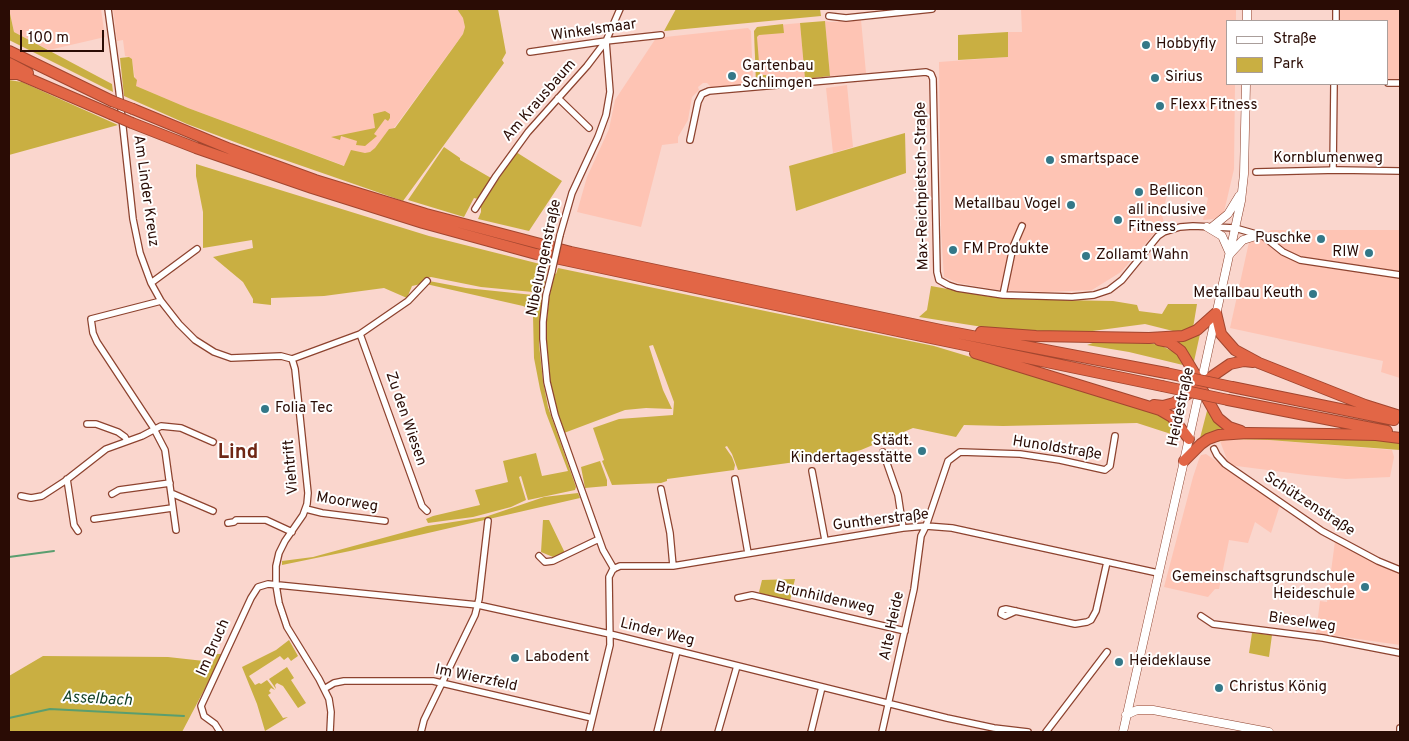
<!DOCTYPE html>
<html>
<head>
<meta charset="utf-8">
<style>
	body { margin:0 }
	#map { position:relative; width:1409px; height:741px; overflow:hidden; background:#fad6cd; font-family:Overpass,sans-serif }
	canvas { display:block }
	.frame { position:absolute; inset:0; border:10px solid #2a0c05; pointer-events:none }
	.legend { position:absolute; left:1226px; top:20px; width:162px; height:65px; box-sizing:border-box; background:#fff; border:1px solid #aa9e9b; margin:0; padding:6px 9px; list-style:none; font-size:15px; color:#2a0c05 }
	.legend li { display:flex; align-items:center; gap:10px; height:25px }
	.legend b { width:25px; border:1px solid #aa9e9b }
	.scale { position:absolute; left:20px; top:30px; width:84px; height:22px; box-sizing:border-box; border:2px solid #2a0c05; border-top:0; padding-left:6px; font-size:15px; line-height:18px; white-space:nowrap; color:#2a0c05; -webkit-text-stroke:4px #fff; paint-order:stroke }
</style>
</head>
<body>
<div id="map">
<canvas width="1409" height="741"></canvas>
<div class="frame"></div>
<ul class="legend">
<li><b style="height:6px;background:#fff"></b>Straße</li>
<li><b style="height:14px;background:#c9af42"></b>Park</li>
</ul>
<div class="scale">100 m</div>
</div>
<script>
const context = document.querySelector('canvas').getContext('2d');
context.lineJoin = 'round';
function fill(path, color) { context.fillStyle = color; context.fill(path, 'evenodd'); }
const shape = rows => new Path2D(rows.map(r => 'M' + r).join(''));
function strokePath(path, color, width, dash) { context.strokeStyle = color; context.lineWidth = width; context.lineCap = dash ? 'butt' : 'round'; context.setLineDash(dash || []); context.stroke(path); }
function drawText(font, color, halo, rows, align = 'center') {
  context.font = font + ' Overpass,sans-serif'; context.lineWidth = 4; context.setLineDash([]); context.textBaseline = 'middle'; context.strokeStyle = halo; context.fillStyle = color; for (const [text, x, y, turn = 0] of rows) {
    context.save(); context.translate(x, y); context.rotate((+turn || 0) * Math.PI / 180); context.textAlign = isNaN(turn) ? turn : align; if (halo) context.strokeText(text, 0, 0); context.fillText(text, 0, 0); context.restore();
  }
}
const built = shape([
	[9,9,101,9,105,37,49,50,14,32],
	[113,9,457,9,463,18,465,27,463,34,394,128,389,129,375,149,345,166,188,108,136,86,132,59,129,57,125,56,123,40,117,41],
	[1021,9,1236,9,1236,21,1228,21,1228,84,1235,84,1234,169,1224,212,1220,216,1214,219,1203,220,1208,198,1202,195,1201,184,1168,191,1162,215,1164,222,1121,272,1092,290,1046,292,998,290,958,283,944,277,941,231,939,62,1008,57,1008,32,1022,32],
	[1340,9,1400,9,1400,79,1388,79,1388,21,1339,21],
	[861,20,866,73,830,76,825,21,831,22],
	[800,23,805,79,756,83,754,31,757,27],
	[748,28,751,31,753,83,712,88,707,83,703,83,698,87,699,90,692,97,688,120,678,137,678,143,662,145,641,227,577,212,587,177,609,129,615,100,656,38],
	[847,85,853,147,833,153,826,88],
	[1271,230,1400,230,1400,378,1381,372,1383,361,1230,328,1249,242],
	[1231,439,1269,440,1392,450,1394,457,1390,477,1346,479,1306,475,1229,465,1220,441],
	[1206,454,1280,505,1271,533,1255,522,1248,543,1229,540,1219,589,1215,589,1208,597,1164,587,1193,477,1199,459,1201,455],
	[1335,541,1373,562,1400,572,1400,645,1316,633,1320,601,1327,602]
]);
const green = shape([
	[9,9,14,32,112,84,113,92,9,40],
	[457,9,498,9,506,53,502,60,504,63,403,201,256,150,187,124,124,96,120,58,129,57,132,59,134,77,137,80,136,86,188,108,344,166,351,150,365,153,370,152,375,148,389,129,395,128,453,48,463,34,465,27,463,18],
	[676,9,820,9,821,16,664,31],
	[825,21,830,76,805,79,800,23],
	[783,24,784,33,759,35,757,37,760,75,773,75,773,78,783,78,783,81,756,83,754,31,757,27],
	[1008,32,1008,57,958,60,958,35],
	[9,80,22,82,118,125,9,155],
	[385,111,390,114,390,118,388,121,385,119,374,134,377,136,365,146,356,145,357,141,341,136,340,140,331,137,375,128,373,114],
	[905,133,906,173,796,211,789,166],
	[444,147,460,158,460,160,491,178,478,199,474,198,464,217,408,200],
	[516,152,562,181,529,231,478,219,481,212,481,206],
	[196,164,429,236,548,266,543,293,481,287,431,277,426,278,421,284,412,286,407,298,384,288,324,296,271,298,271,305,253,303,253,299,243,282,213,257,253,248,252,240,203,248,203,212,196,176],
	[558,268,934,346,1163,415,1179,429,1177,433,1171,434,1137,423,1003,426,964,425,956,437,913,428,861,450,838,456,738,470,732,454,727,446,725,447,732,457,735,465,734,470,667,479,667,481,661,483,612,485,602,461,604,460,593,428,619,419,673,415,674,402,653,345,649,346,663,390,672,409,646,408,625,410,564,433,552,395,547,366,545,340,549,299,554,273,556,274],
	[429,281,466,288,543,296,539,344,543,381,548,407,576,487,575,490,528,500,521,476,519,477,526,500,511,507,473,517,428,523,426,519,433,516,480,505,475,490,508,482,503,461,536,453,542,476,568,471,546,413,540,389,534,358,533,316,531,310,523,306,426,284],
	[931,286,986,296,1013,299,1113,301,1137,305,1139,311,1162,314,1168,304,1197,304,1193,328,1177,332,1145,324,1085,332,1002,330,919,317,927,310],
	[1200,334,1193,366,1171,341],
	[1124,339,1160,345,1176,353,1183,365,1129,352,1087,345,1101,340],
	[1208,407,1228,430,1201,441,1200,438],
	[1233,436,1399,441,1400,450,1269,440,1231,439,1211,443,1210,441],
	[600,461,607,480,607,486,585,488,581,467],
	[578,493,580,498,350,551,282,565,282,561,313,557,427,526,485,517,544,497],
	[543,520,549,520,565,553,553,557,541,552],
	[795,579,790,601,761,594,759,592,762,580],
	[1252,633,1272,635,1269,657,1249,653],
	[289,640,298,656,291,661,288,657,284,660,280,656,249,676,255,685,259,683,261,684,267,680,275,690,271,688,269,691,271,693,268,695,283,718,288,717,265,731,257,704,242,667,276,650],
	[217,654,223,654,182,732,9,732,9,676,43,656,168,657,213,662],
	[287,667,294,678,291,680,306,703,298,708,283,686,277,683,275,685,276,689,269,679]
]);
const stream = shape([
	[9,557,54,551],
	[9,718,50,709,184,716]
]);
const minor = shape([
	[108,9,119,91,133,219,140,253,151,283,161,301,179,324,195,340,214,352,231,358,281,356,292,359,360,334,408,301,427,281],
	[829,16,846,18,932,9],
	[1336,21,1336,9],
	[530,52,606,41,661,35],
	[1388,83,1400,83],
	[558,98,589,128],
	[690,140,698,102,702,94,709,91,926,72,931,74,933,79,937,272,939,280,948,285,957,288,1003,295,1072,297,1094,295,1109,290,1122,280,1158,236,1164,232,1180,227,1193,226,1235,228,1263,236,1283,252,1300,260,1400,275],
	[1333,170,1334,84],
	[1256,172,1338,170,1400,171],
	[475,209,496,176,528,132,587,66,606,41,620,9],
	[560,235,572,193,598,137,606,115,610,92,606,41],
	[552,271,546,295,543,322,543,339,547,382,555,415,578,480,603,550,614,569],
	[151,283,197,249],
	[1003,295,1013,247,1022,226],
	[161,301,91,319,93,333,97,342,153,427,165,450,176,530],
	[360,334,422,506,427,511],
	[292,359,295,369,308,493,307,504,303,515,285,541,279,553,276,566,276,585,279,603,287,627,319,679,329,699,331,712,330,732],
	[87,424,96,424,118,432,125,437,127,441],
	[1214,449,1217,455,1225,464,1322,531,1378,561,1400,570],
	[883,452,898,495,903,528],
	[812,471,825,540],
	[67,479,74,525,78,531],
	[735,479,748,553],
	[661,489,670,533,673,566],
	[171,493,213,511],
	[112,494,119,490,170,483],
	[21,496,31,498,42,496,65,481,106,449,142,436,161,426,181,428,213,442],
	[306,509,322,513,385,521],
	[94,519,172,508],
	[228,523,234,522,236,520,266,520,292,532],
	[539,556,545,562,553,561,599,539],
	[738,598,752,595,905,631],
	[1016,611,1005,616,1001,614,1002,610,1006,609,1075,624,1087,622,1091,620,1096,611,1107,562],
	[1201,616,1213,624,1323,638,1400,653],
	[324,689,334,683,344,681,433,681,592,718],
	[220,732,215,724,204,716,201,706,251,598,258,587,268,584,478,605,610,634,947,718,994,728,1028,732],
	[421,732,424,720,475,615,479,599,488,521],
	[589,732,610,645,609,577,613,569,620,566,673,566,903,528,926,526,952,528,1158,573],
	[657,732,677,651],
	[718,732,737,666],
	[811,732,822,687],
	[882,732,914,589,921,536,926,526,948,461,960,452,1020,454,1060,460,1105,470,1110,466,1115,436],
	[1046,732,1107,652],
	[1400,732,1400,728]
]);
const secondary = shape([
	[1247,21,1247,9],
	[1207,227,1222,236,1230,254],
	[1212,227,1228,214,1239,196],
	[1230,254,1243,240,1259,235],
	[1126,715,1137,710,1153,710,1269,732],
	[1123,732,1184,461,1241,201,1244,174,1246,84]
]);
const motorway = shape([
	[9,51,112,101],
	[9,63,28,73],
	[9,74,18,74,111,114],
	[133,109,230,149,315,180,426,214,571,252,941,330,1166,373],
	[132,123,196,148,312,188,423,223,536,254,921,336,1162,386],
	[981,332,1036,336,1149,338,1183,336,1197,330,1216,313,1221,334,1235,350,1259,363,1365,405,1400,416],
	[1159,340,1169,342,1181,351,1201,384,1230,364,1244,361,1253,362],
	[975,353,1160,410,1172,417,1189,439],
	[1232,387,1394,420],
	[1228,400,1387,431],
	[1154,405,1163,406,1174,403,1200,386,1218,418,1229,427,1241,431],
	[1184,461,1201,444,1208,439,1219,435,1247,433,1328,434,1376,435,1400,438]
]);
const minorBridge = shape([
	[552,271,560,235]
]);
const motorwayBridge = shape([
	[112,101,133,109],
	[111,114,132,123],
	[1166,373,1232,387],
	[1162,386,1228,400]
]);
const markers = [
	[1146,45,5,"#347888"],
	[732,76,5,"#347888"],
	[1155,78,5,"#347888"],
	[1160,106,5,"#347888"],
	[1050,160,5,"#347888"],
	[1139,192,5,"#347888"],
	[1071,205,5,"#347888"],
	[1118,220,5,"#347888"],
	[1321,239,5,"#347888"],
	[953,250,5,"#347888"],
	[1369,253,5,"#347888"],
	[1086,256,5,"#347888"],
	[1313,294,5,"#347888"],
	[265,409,5,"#347888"],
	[922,451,5,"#347888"],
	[1365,587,5,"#347888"],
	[515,658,5,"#347888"],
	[1119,662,5,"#347888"],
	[1219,688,5,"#347888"]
];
const streetNames = [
	["Winkelsmaar",594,31,-8],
	["Am Krausbaum",540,101,-49],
	["Kornblumenweg",1328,159],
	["Max-Reichpietsch-Straße",923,186,-91],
	["Am Linder Kreuz",145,191,82],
	["Nibelungenstraße",545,258,-78],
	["Heidestraße",1182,407,-78],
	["Zu den Wiesen",405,419,71],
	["Hunoldstraße",1057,449,9],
	["Viehtrift",292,467,-95],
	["Moorweg",347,503,9],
	["Schützenstraße",1309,505,33],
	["Guntherstraße",881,521,-7],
	["Brunhildenweg",825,599,13],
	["Bieselweg",1302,623,8],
	["Alte Heide",893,626,-78],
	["Linder Weg",657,633,14],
	["Im Bruch",214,648,-66],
	["Im Wierzfeld",476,679,12]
];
const poiNames = [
	["Hobbyfly",1156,45],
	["Gartenbau",742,67],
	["Schlimgen",742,84],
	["Sirius",1165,78],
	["Flexx Fitness",1170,106],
	["smartspace",1060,160],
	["Bellicon",1149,192],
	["Metallbau Vogel",1061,205,"right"],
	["all inclusive",1128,211],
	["Fitness",1128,228],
	["Puschke",1311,239,"right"],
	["FM Produkte",963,250],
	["RIW",1359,253,"right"],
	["Zollamt Wahn",1096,256],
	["Metallbau Keuth",1303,294,"right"],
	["Folia Tec",275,409],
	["Städt.",912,442,"right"],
	["Kindertagesstätte",912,459,"right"],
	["Gemeinschaftsgrundschule",1355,578,"right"],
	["Heideschule",1355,595,"right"],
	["Labodent",525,658],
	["Heideklause",1129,662],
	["Christus König",1229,688]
];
const waterNames = [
	["Asselbach",97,700,3]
];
const districtNames = [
	["Lind",238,454]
];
fill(built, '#fec4b4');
fill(green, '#c9af42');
strokePath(stream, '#5a9e6f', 2);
strokePath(minor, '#8d432f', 8);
strokePath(secondary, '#8d432f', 9);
strokePath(motorway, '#a2462f', 12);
strokePath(minor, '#fff', 5.5);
strokePath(secondary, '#fff', 8);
strokePath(motorway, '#e26646', 10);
strokePath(minorBridge, '#8d432f', 8, []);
strokePath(motorwayBridge, '#a2462f', 12, []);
strokePath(minorBridge, '#fff', 5.5);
strokePath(motorwayBridge, '#e26646', 10);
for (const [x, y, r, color] of markers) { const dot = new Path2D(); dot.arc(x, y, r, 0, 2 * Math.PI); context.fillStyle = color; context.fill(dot); strokePath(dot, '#fff', 2); }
drawText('15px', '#2a0c05', '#fff', streetNames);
drawText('15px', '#2a0c05', '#fff', poiNames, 'left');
drawText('italic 16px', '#124027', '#fff', waterNames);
drawText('bold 20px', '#6f2715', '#fff', districtNames);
</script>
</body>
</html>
